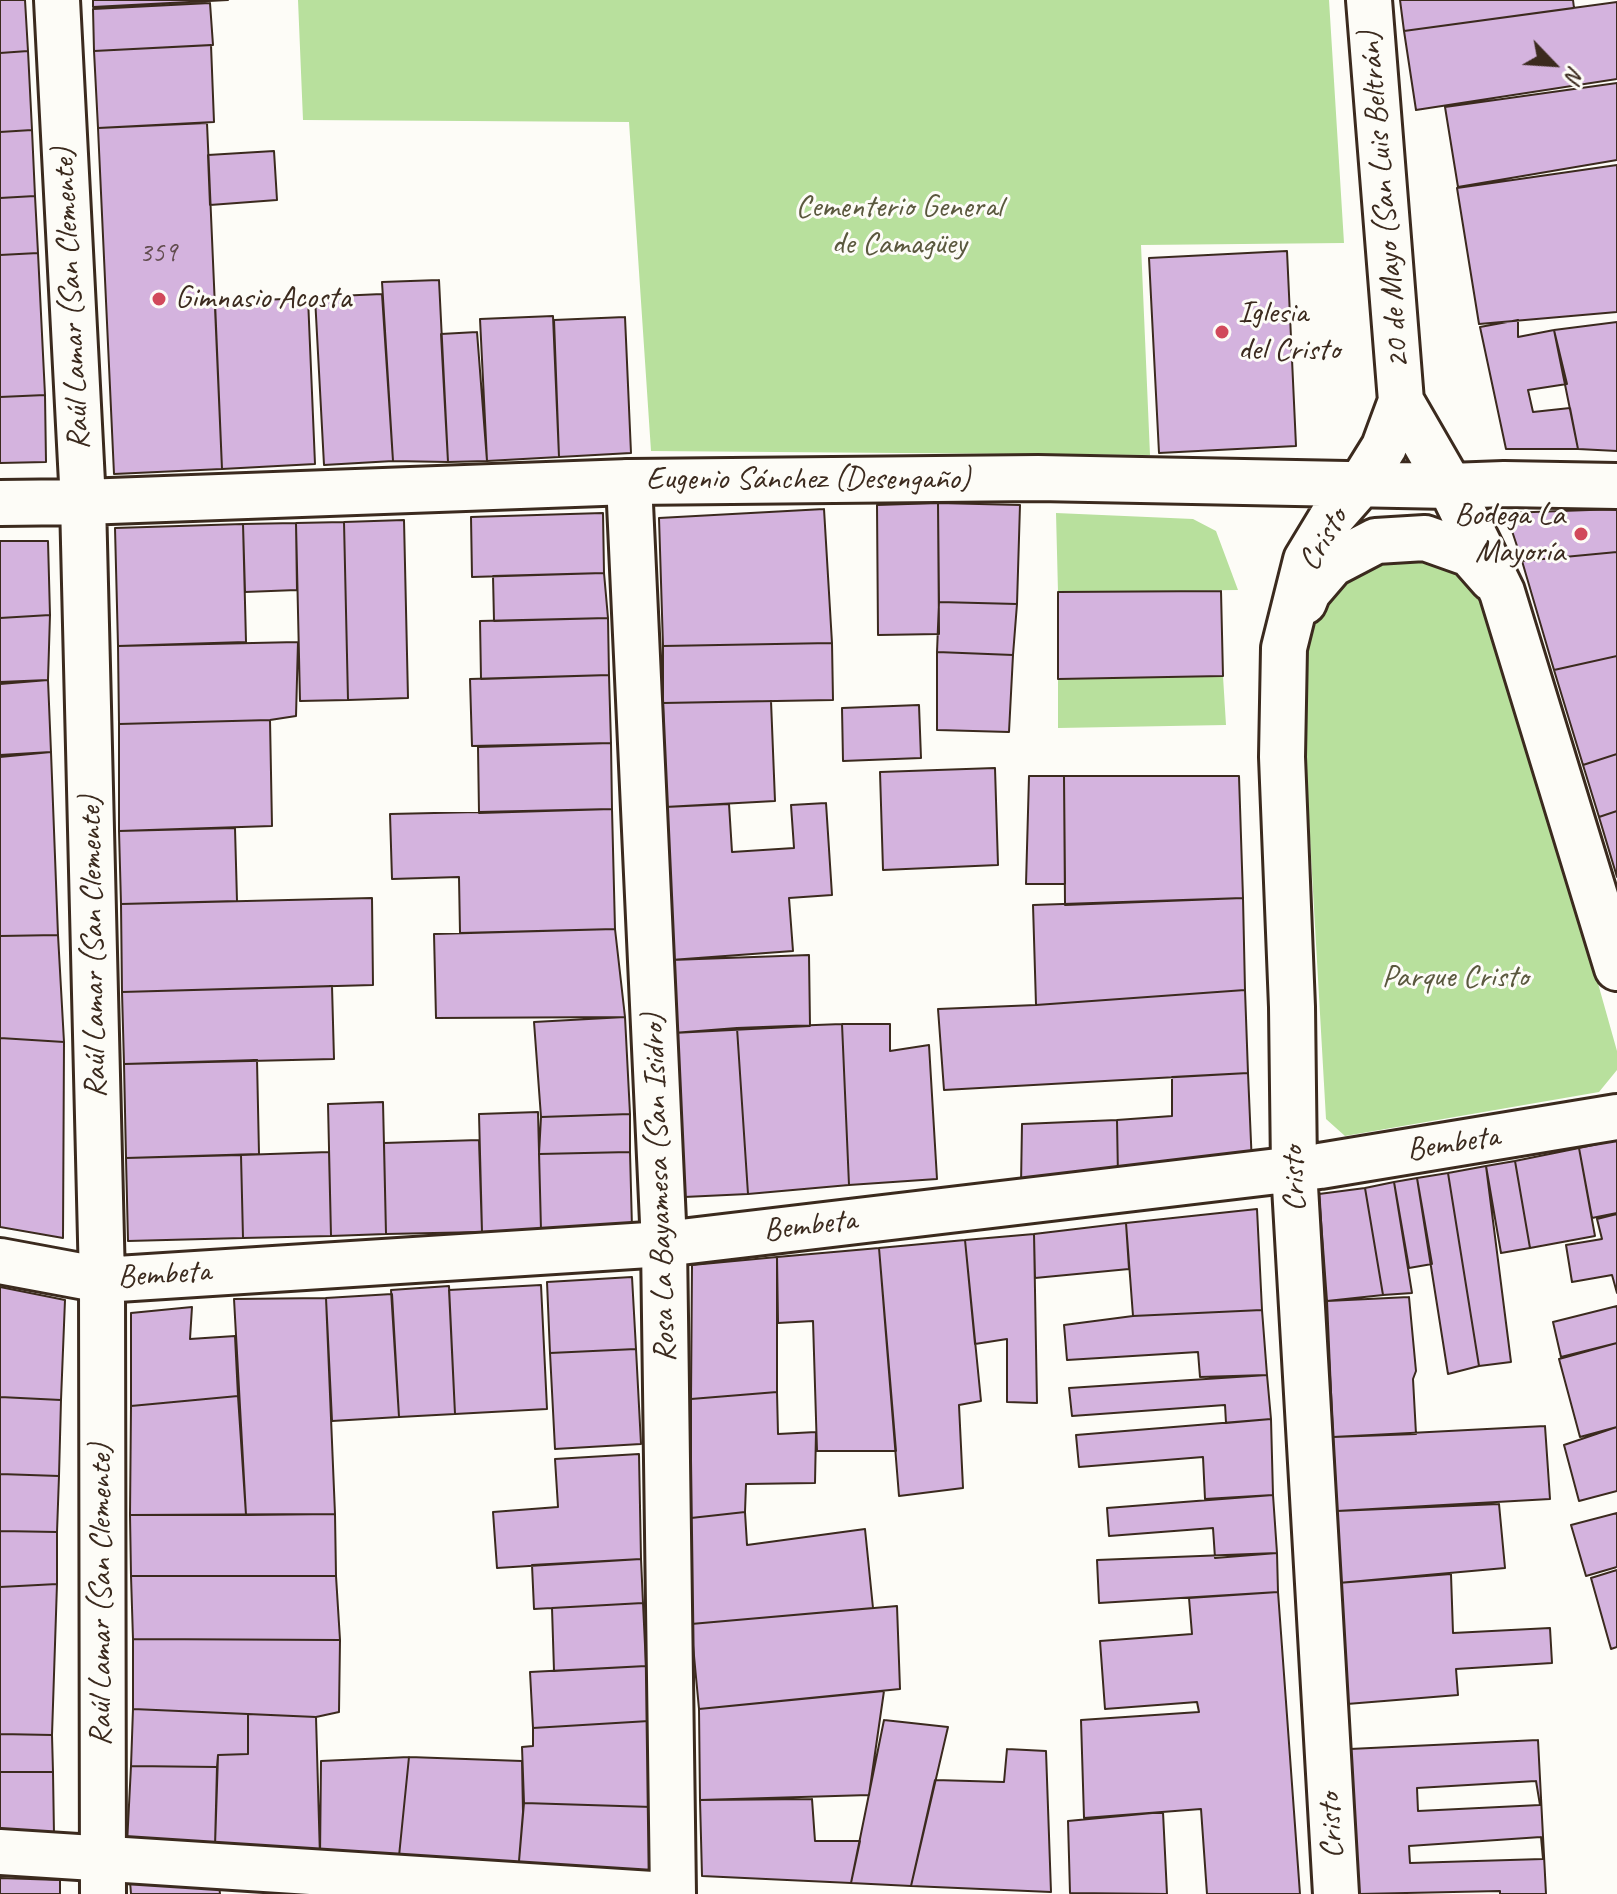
<!DOCTYPE html>
<html>
<head>
<meta charset="utf-8">
<style>
	body { margin:0 }
	#map { position:relative; width:1617px; height:1894px; overflow:hidden; background:#fdfcf7; font-family:Caveat,sans-serif }
	canvas { display:block }
	.north { position:absolute; left:1513px; top:24px; width:80px; height:80px; -webkit-text-stroke:6px #fdfcf7; paint-order:stroke; rotate:115deg; font-size:22px; font-weight:700; line-height:32px; text-align:center; color:#3b2a1e }
	.north::after { content:''; display:block; margin:auto; width:28px; height:36px; background:#3b2a1e; clip-path:polygon(50% 0,100% 100%,50% 72%,0 100%) }
</style>
</head>
<body>
<div id="map">
<canvas width="1617" height="1894"></canvas>
<div class="north">N</div>
</div>
<script>
const context = document.querySelector('canvas').getContext('2d');
context.lineJoin = 'round';
function fill(path, color) { context.fillStyle = color; context.fill(path, 'evenodd'); }
const shape = rows => new Path2D(rows.map(r => 'M' + r).join(''));
function strokePath(path, color, width, dash) { context.strokeStyle = color; context.lineWidth = width; context.lineCap = dash ? 'butt' : 'round'; context.setLineDash(dash || []); context.stroke(path); }
function drawText(font, color, halo, rows, align = 'center') {
  context.font = font + ' Caveat,sans-serif'; context.lineWidth = 6; context.setLineDash([]); context.textBaseline = 'middle'; context.strokeStyle = halo; context.fillStyle = color; for (const [text, x, y, turn = 0] of rows) {
    context.save(); context.translate(x, y); context.rotate((+turn || 0) * Math.PI / 180); context.textAlign = isNaN(turn) ? turn : align; if (halo) context.strokeText(text, 0, 0); context.fillText(text, 0, 0); context.restore();
  }
}
const green = shape([
	[298,0,1329,0,1344,243,1141,245,1150,455,651,451,629,122,303,120],
	[1056,513,1193,519,1216,531,1238,590,1058,592],
	[1397,557,1431,561,1461,576,1480,594,1504,649,1617,1051,1617,1070,1599,1092,1345,1136,1326,1119,1302,698,1307,622,1346,579],
	[1223,676,1226,725,1058,728,1058,679]
]);
const building = shape([
	[0,0,25,0,28,51,0,53,0,0],
	[93,0,228,0,93,7,93,0],
	[1400,0,1573,0,1574,8,1404,31,1400,0],
	[1617,2,1617,79,1416,110,1404,31,1617,2],
	[210,3,213,45,94,51,93,9,210,3],
	[211,45,214,122,98,128,94,51,211,45],
	[28,51,32,130,0,132,0,53,28,51],
	[1617,83,1617,160,1458,187,1445,107,1617,83],
	[207,123,222,469,114,474,98,128,207,123],
	[32,130,35,196,0,198,0,132,32,130],
	[274,151,277,200,210,205,208,155,274,151],
	[1617,165,1617,312,1479,324,1457,188,1617,165],
	[35,196,38,253,0,255,0,198,35,196],
	[1287,251,1296,446,1159,453,1149,258,1287,251],
	[38,253,45,395,0,397,0,255,38,253],
	[439,280,448,462,393,461,382,282,439,280],
	[382,294,393,461,324,465,315,297,382,294],
	[308,298,315,464,222,469,215,302,308,298],
	[553,316,559,457,487,461,480,319,553,316],
	[625,317,631,453,559,457,554,320,625,317],
	[1518,320,1518,337,1554,330,1567,384,1528,390,1533,412,1570,408,1578,449,1506,449,1480,327,1518,320],
	[1617,322,1617,451,1578,449,1554,330,1617,322],
	[477,332,487,461,448,462,441,334,477,332],
	[45,395,46,462,0,463,0,397,45,395],
	[938,503,1020,505,1017,604,939,602,938,503],
	[938,503,939,634,878,635,877,505,938,503],
	[824,509,832,643,663,646,659,518,824,509],
	[1617,509,1617,552,1522,561,1506,513,1617,509],
	[603,513,604,573,472,577,471,517,603,513],
	[404,520,408,698,348,700,344,522,404,520],
	[344,522,348,700,300,701,296,523,344,522],
	[296,523,297,590,245,592,243,524,296,523],
	[243,524,246,642,118,646,115,528,243,524],
	[0,541,48,541,50,615,0,618,0,541],
	[1617,552,1617,656,1554,670,1522,561,1617,552],
	[604,573,608,618,494,621,493,576,604,573],
	[1221,591,1223,676,1058,679,1058,592,1221,591],
	[939,602,1017,604,1013,655,937,652,939,602],
	[50,615,48,680,0,682,0,618,50,615],
	[608,618,609,675,481,679,480,621,608,618],
	[298,642,296,716,270,720,119,724,118,646,298,642],
	[832,643,833,700,663,703,663,646,832,643],
	[937,652,1013,655,1009,732,937,730,937,652],
	[1617,656,1617,754,1583,765,1554,670,1617,656],
	[609,675,611,743,472,746,470,679,609,675],
	[48,680,51,752,0,755,0,684,48,680],
	[771,701,775,801,665,807,663,703,771,701],
	[919,705,921,758,843,761,842,708,919,705],
	[270,720,272,826,119,831,119,724,270,720],
	[611,743,612,809,479,813,478,747,611,743],
	[51,752,58,935,0,936,0,757,51,752],
	[1617,754,1617,811,1599,817,1583,765,1617,754],
	[995,768,998,865,883,870,880,772,995,768],
	[1029,776,1064,776,1065,884,1026,884,1029,776],
	[1064,776,1239,776,1243,898,1065,905,1064,776],
	[826,803,832,895,789,898,793,951,671,960,665,807,729,804,732,852,794,848,791,805,826,803],
	[612,809,615,929,460,933,459,877,392,879,390,814,612,809],
	[1617,811,1617,877,1599,817,1617,811],
	[235,828,237,901,121,904,119,831,235,828],
	[372,898,373,985,122,992,121,904,372,898],
	[1243,898,1245,990,1036,1005,1033,905,1243,898],
	[615,929,625,1017,436,1018,434,934,615,929],
	[58,935,64,1042,0,1038,0,936,58,935],
	[809,955,810,1026,673,1033,671,960,809,955],
	[332,986,334,1059,124,1064,122,992,332,986],
	[1245,990,1248,1073,944,1090,938,1009,1036,1005,1245,990],
	[625,1017,630,1114,541,1117,534,1022,625,1017],
	[842,1024,849,1185,748,1194,737,1028,842,1024],
	[842,1024,890,1024,890,1051,929,1045,937,1179,849,1185,842,1024],
	[737,1028,748,1194,684,1197,673,1033,737,1028],
	[0,1038,64,1042,63,1238,0,1227,0,1038],
	[257,1060,259,1154,126,1158,124,1064,257,1060],
	[1248,1073,1252,1165,1118,1177,1117,1120,1172,1116,1172,1077,1248,1073],
	[383,1102,386,1234,331,1236,328,1104,383,1102],
	[538,1112,541,1230,482,1232,479,1114,538,1112],
	[630,1114,630,1152,539,1154,541,1117,630,1114],
	[1117,1120,1118,1177,1021,1185,1022,1124,1117,1120],
	[479,1140,482,1232,386,1234,384,1143,479,1140],
	[1617,1140,1617,1213,1592,1218,1579,1148,1617,1140],
	[1579,1148,1595,1236,1530,1248,1515,1161,1579,1148],
	[329,1152,331,1236,243,1238,241,1155,329,1152],
	[630,1152,632,1228,541,1230,539,1154,630,1152],
	[241,1155,243,1238,128,1241,126,1158,241,1155],
	[1515,1161,1530,1248,1501,1253,1486,1166,1515,1161],
	[1486,1166,1511,1362,1479,1366,1448,1173,1486,1166],
	[1448,1173,1479,1366,1448,1374,1417,1178,1448,1173],
	[1417,1178,1432,1264,1409,1268,1394,1182,1417,1178],
	[1394,1182,1412,1293,1383,1295,1365,1188,1394,1182],
	[1365,1188,1383,1295,1327,1301,1319,1194,1365,1188],
	[1257,1209,1262,1310,1133,1316,1126,1223,1257,1209],
	[1617,1214,1617,1293,1612,1275,1572,1282,1566,1245,1602,1239,1597,1219,1617,1214],
	[1126,1223,1129,1269,1035,1278,1034,1234,1126,1223],
	[1034,1234,1037,1403,1007,1402,1007,1339,975,1344,965,1240,1034,1234],
	[965,1240,981,1401,959,1405,963,1488,899,1496,879,1248,965,1240],
	[879,1248,896,1451,817,1451,813,1321,778,1323,777,1257,879,1248],
	[777,1257,777,1392,691,1399,692,1265,777,1257],
	[632,1277,636,1349,550,1353,547,1282,632,1277],
	[541,1285,547,1409,455,1414,449,1290,541,1285],
	[449,1286,455,1414,399,1417,391,1290,449,1286],
	[0,1287,65,1300,61,1400,0,1397,0,1287],
	[392,1294,399,1417,332,1421,326,1298,392,1294],
	[1409,1297,1416,1371,1413,1379,1416,1434,1333,1437,1327,1301,1409,1297],
	[326,1298,335,1514,246,1515,234,1299,326,1298],
	[1617,1306,1617,1343,1561,1357,1553,1322,1617,1306],
	[192,1307,190,1339,235,1336,238,1396,131,1406,131,1313,192,1307],
	[1262,1310,1267,1375,1200,1377,1198,1352,1067,1360,1064,1325,1133,1316,1262,1310],
	[1617,1343,1617,1427,1580,1437,1559,1359,1617,1343],
	[636,1349,641,1444,555,1449,550,1353,636,1349],
	[1267,1375,1271,1419,1226,1423,1225,1405,1072,1416,1069,1388,1267,1375],
	[777,1392,778,1434,816,1432,815,1483,746,1484,745,1512,691,1518,691,1399,777,1392],
	[238,1396,246,1515,130,1515,131,1406,238,1396],
	[0,1397,61,1400,59,1476,0,1474,0,1397],
	[1271,1419,1273,1495,1205,1499,1203,1457,1079,1467,1076,1435,1271,1419],
	[1545,1426,1550,1499,1337,1511,1333,1437,1545,1426],
	[1617,1427,1617,1491,1579,1501,1564,1445,1617,1427],
	[639,1454,641,1559,497,1568,493,1512,558,1507,555,1459,639,1454],
	[0,1474,59,1476,57,1532,0,1531,0,1474],
	[1273,1495,1277,1553,1215,1558,1213,1528,1109,1536,1107,1508,1273,1495],
	[1499,1504,1505,1568,1338,1583,1337,1511,1499,1504],
	[745,1512,747,1545,865,1529,873,1608,691,1624,691,1518,745,1512],
	[1617,1513,1617,1567,1586,1576,1571,1525,1617,1513],
	[335,1514,336,1576,131,1576,130,1515,335,1514],
	[0,1531,57,1532,57,1584,0,1587,0,1531],
	[1277,1553,1278,1592,1099,1603,1097,1560,1277,1553],
	[641,1559,643,1603,534,1609,532,1565,641,1559],
	[1617,1570,1617,1647,1611,1649,1591,1578,1617,1570],
	[1451,1574,1453,1633,1550,1628,1552,1663,1456,1669,1458,1695,1347,1704,1338,1583,1451,1574],
	[131,1576,336,1576,340,1640,133,1639,131,1576],
	[57,1584,52,1735,0,1734,0,1587,57,1584],
	[1278,1592,1300,1894,1207,1894,1201,1809,1084,1818,1081,1720,1199,1712,1197,1702,1105,1709,1100,1641,1192,1634,1189,1598,1278,1592],
	[643,1603,646,1666,554,1671,552,1608,643,1603],
	[897,1606,900,1689,699,1709,691,1624,897,1606],
	[133,1639,340,1640,339,1712,316,1717,133,1709,133,1639],
	[646,1666,649,1721,533,1728,530,1672,646,1666],
	[884,1691,869,1795,700,1800,699,1709,884,1691],
	[133,1709,248,1714,248,1754,218,1755,217,1767,131,1766,133,1709],
	[248,1714,316,1717,320,1857,215,1846,218,1755,248,1754,248,1714],
	[884,1720,948,1727,911,1886,851,1883,884,1720],
	[649,1721,652,1807,524,1803,522,1747,533,1746,533,1728,649,1721],
	[0,1734,52,1735,53,1772,0,1772,0,1734],
	[1538,1740,1546,1894,1500,1894,1500,1891,1359,1894,1350,1749,1538,1740],
	[1536,1781,1540,1805,1418,1811,1417,1788,1536,1781],
	[1541,1837,1543,1859,1410,1863,1409,1846,1541,1837],
	[1007,1749,1046,1751,1051,1892,911,1886,935,1780,1004,1782,1007,1749],
	[409,1757,398,1866,320,1857,321,1761,409,1757],
	[409,1757,522,1761,523,1812,518,1873,398,1866,409,1757],
	[131,1766,217,1767,215,1846,127,1844,131,1766],
	[0,1772,53,1772,54,1835,0,1832,0,1772],
	[812,1799,815,1841,860,1841,851,1883,702,1876,700,1800,812,1799],
	[524,1803,652,1807,652,1878,518,1873,524,1803],
	[1163,1812,1167,1894,1070,1893,1068,1821,1163,1812],
	[0,1878,60,1880,60,1894,0,1894,0,1878],
	[130,1881,219,1884,220,1894,131,1894,130,1881]
]);
const street = shape([
	[629,482,664,1244,673,1894],
	[1450,486,1504,484,1617,486],
	[0,1261,102,1280],
	[0,1852,652,1894]
]);
const secondary = shape([
	[57,0,83,502,102,1280,103,1894],
	[1369,0,1401,401,1450,486,1502,592,1617,968],
	[0,503,83,502,629,482,1038,478,1450,486],
	[1304,602,1308,592,1332,564,1376,541,1425,538,1470,554,1492,579],
	[102,1280,664,1244,1320,1166,1617,1117],
	[1336,1894,1294,1169,1292,1007,1282,757,1284,648,1306,560,1332,517,1361,484,1384,447,1401,401]
]);
const markers = [
	[159,299,8,"#d1495b"],
	[1222,332,8,"#d1495b"],
	[1581,534,8,"#d1495b"]
];
const numberNames = [
	["359",158,254]
];
const streetNames = [
	["20 de Mayo (San Luis Beltrán)",1385,200,-95],
	["Raúl Lamar (San Clemente)",72,299,-93],
	["Eugenio Sánchez (Desengaño)",808,480],
	["Cristo",1324,540,-60],
	["Raúl Lamar (San Clemente)",94,947,-91],
	["Bembeta",1453,1144,-9],
	["Cristo",1295,1179,-92],
	["Rosa La Bayamesa (San Isidro)",660,1188,-92],
	["Bembeta",810,1226,-7],
	["Bembeta",164,1275,-4],
	["Raúl Lamar (San Clemente)",102,1595,-90],
	["Cristo",1332,1826,-93]
];
const parkNames = [
	["Cementerio General",899,208],
	["de Camagüey",899,245],
	["Parque Cristo",1455,978]
];
const poiNames = [
	["Gimnasio Acosta",175,299],
	["Iglesia",1238,314],
	["del Cristo",1238,351],
	["Bodega La",1565,516,"right"],
	["Mayoría",1565,553,"right"]
];
fill(green, '#b8e09d');
fill(building, '#d4b3de');
strokePath(building, '#3b2a1e', 2);
strokePath(street, '#3b2a1e', 50);
strokePath(secondary, '#3b2a1e', 50);
strokePath(street, '#fdfcf7', 44);
strokePath(secondary, '#fdfcf7', 44);
for (const [x, y, r, color] of markers) { const dot = new Path2D(); dot.arc(x, y, r, 0, 2 * Math.PI); context.fillStyle = color; context.fill(dot); strokePath(dot, '#fdfcf7', 3); }
drawText('28px', '#614c4e', null, numberNames);
drawText('32px', '#3b2a1e', '#fdfcf7', streetNames);
drawText('32px', '#5a583e', '#fdfcf7', parkNames);
drawText('32px', '#3b2a1e', '#fdfcf7', poiNames, 'left');
</script>
</body>
</html>
